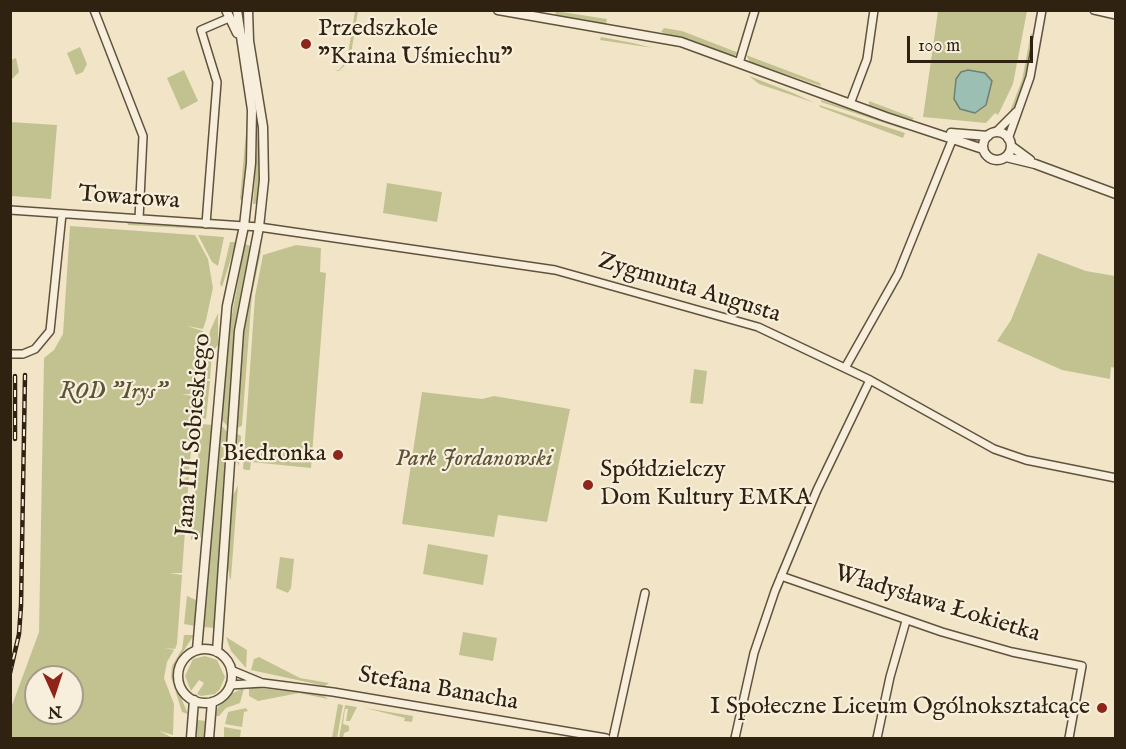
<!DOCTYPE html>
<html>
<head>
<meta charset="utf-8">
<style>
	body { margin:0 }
	#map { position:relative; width:1126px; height:749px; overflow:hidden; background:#f2e5c7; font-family:"IM FELL English",serif }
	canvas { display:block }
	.frame { position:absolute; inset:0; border:12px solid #302211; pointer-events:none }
	.north { position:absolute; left:24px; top:665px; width:60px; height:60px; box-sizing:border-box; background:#f7eedb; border:2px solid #a79c8a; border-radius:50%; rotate:177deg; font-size:16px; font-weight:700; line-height:24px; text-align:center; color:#302211 }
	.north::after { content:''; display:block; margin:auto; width:21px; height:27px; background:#8f2418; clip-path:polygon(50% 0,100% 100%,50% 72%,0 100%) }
	.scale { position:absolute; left:907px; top:36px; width:126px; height:27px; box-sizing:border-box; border:3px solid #302211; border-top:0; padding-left:8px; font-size:18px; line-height:21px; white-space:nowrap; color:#302211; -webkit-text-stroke:4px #f7eedb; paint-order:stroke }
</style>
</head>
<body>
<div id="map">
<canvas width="1126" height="749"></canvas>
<div class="frame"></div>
<div class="north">N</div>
<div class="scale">100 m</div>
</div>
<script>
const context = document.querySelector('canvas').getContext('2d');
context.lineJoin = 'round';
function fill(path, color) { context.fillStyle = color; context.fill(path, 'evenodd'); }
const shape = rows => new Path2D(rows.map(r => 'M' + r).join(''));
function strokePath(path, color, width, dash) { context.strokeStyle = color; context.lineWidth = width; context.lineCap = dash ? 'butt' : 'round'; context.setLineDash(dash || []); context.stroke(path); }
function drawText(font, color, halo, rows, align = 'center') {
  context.font = font + ' "IM FELL English",serif'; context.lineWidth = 4.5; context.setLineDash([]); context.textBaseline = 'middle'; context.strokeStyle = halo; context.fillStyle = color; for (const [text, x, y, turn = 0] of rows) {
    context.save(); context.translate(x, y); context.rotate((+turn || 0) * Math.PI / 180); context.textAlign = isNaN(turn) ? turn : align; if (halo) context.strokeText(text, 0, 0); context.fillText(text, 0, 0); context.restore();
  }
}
const green = shape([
	[355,11,358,11,350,60,339,71,335,71,339,70,347,60],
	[555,11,607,19,606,24,556,15],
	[938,11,1027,11,1013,84,998,115,995,113,986,123,923,117],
	[664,28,682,31,739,53,734,56,661,32],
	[1031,33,1033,37,1025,81,1018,101,1009,114,1022,80],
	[601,37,633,43,653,48,600,40],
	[80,47,87,64,83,72,76,75,67,53],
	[746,55,820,83,821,86,750,62],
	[16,58,19,72,11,80,11,60],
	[184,70,198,101,181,110,167,78],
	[749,76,793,93,815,103,759,84],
	[821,100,905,127,906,130,821,102],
	[869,101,914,118,912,120,869,106],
	[819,105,905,133,903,138,820,107],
	[247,121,247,162,244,202,240,199],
	[10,122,57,125,51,199,11,196],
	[258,129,260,163,258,204,253,204],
	[387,183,442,192,437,222,383,213],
	[127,222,224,229,224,230,128,225],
	[70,226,195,235,208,259,213,288,206,320,203,329,187,326,203,331,196,394,182,394,196,397,189,472,184,477,176,479,184,479,189,475,182,573,170,573,182,575,177,644,175,649,165,648,174,650,167,662,164,678,174,704,173,735,159,731,173,738,11,738,11,708,39,632,44,358,54,350,63,334],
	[36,677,72,677,72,713,36,713],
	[198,235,224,237,218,266,212,262],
	[230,242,236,242,222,287,220,284],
	[245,244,250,246,235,324,228,427,222,420,228,336],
	[296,245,321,248,320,272,326,273,311,468,251,462,250,470,246,470,243,469,255,296,263,255],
	[259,248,261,251,252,294,242,426,237,428,245,318],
	[1038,253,1086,271,1115,276,1115,368,1111,367,1110,379,1062,370,997,341,1011,320],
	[218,313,218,345,213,351,207,350,210,331],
	[207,352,212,352,210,379,205,379],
	[694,369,707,371,703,404,690,403],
	[204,381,210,381,206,419,200,417],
	[422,392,482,399,494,396,570,409,547,522,498,515,494,537,402,524],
	[201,424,213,425,211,454,201,537,191,540],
	[222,426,227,432,214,628,204,627],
	[236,433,241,436,239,466,235,458],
	[238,485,231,578,230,580,227,562,232,498],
	[428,544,488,555,483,585,423,574],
	[280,557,294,559,291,588,288,593,276,588],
	[187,596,196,600,195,626,184,624],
	[463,632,497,638,493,661,459,655],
	[184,635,194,635,175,664,173,679,188,714,182,712,171,677,172,666,182,649],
	[226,637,247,650,246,668,231,651],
	[205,656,217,660,225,677,220,689,215,694,201,696,197,694,204,683,199,680,191,691,185,676,193,659],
	[259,657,300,678,329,683,325,686,251,670,254,659],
	[249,687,323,695,328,699,299,693,258,701,249,696],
	[244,688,240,703,226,708,219,716,215,716,218,707,231,694],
	[338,704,343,705,337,738,332,738],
	[345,705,357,707,350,721,346,721,348,709,345,709,343,724,349,726,349,731,344,733,343,738,339,738],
	[246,708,248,711,244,712,242,727,225,724,228,712],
	[365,708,413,716,412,722,404,721,405,718],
	[197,720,206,721,205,738,196,738],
	[224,727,241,730,240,738,224,738]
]);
const water = shape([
	[968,70,985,73,992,81,986,105,975,113,960,109,954,99,956,79,961,72,968,70]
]);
const minor = shape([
	[94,10,143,136,139,219],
	[1094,10,1116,15],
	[739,63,755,10],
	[850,104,867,59,874,10],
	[996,132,1016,112],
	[1008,139,1030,77,1042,10],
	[10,210,259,227,555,270,758,327,870,380,994,449,1026,460,1116,478],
	[206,224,217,82,201,30,229,18],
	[10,354,23,354,35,349,50,331,62,214],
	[845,368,898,274,953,138],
	[781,576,942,632,1012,652,1082,666,1069,738],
	[231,670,260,682],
	[230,685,263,683,333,692,606,738],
	[613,738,645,593],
	[735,738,754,653,775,591,817,490,870,380],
	[877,738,890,677,906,621]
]);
const tertiary = shape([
	[226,10,237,33],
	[498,10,681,42,886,117,983,149],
	'983 146a14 14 0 1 1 28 0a14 14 0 1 1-28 0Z',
	[951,133,988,136],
	[1011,146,1030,160],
	[1006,157,1035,164,1116,194],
	'178 676a27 27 0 1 1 54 0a27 27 0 1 1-54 0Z',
	[197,650,227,306,244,226,251,163,252,110,237,10],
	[217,652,239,331,259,227,264,180,263,127,249,41,248,10],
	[191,738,194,700],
	[209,738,212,702]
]);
const rail = shape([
	[15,439,15,376],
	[10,673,19,634,21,606,25,375]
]);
const markers = [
	[306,44,6,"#8f2418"],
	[338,455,6,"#8f2418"],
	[588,485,6,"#8f2418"],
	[1102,708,6,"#8f2418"]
];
const poiNames = [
	["Przedszkole",318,30],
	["\"Kraina Uśmiechu\"",318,58],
	["Biedronka",326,455,"right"],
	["Spółdzielczy",600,471],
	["Dom Kultury EMKA",600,499],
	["I Społeczne Liceum Ogólnokształcące",1090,708,"right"]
];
const streetNames = [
	["Towarowa",129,199,4],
	["Zygmunta Augusta",689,289,17],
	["Jana III Sobieskiego",195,435,-85],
	["Władysława Łokietka",937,605,17],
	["Stefana Banacha",438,690,10]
];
const parkNames = [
	["ROD \"Irys\"",113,393],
	["Park Jordanowski",474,460]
];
fill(green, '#c2c291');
fill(water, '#9bbfb3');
strokePath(water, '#708072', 1.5);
strokePath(minor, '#60533e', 10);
strokePath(tertiary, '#60533e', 11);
strokePath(minor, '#f7eedb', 7);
strokePath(tertiary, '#f7eedb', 8);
strokePath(rail, '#302211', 4.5);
strokePath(rail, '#f7eedb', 2, [7]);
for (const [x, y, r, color] of markers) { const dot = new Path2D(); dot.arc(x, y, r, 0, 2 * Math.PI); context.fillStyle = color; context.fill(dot); strokePath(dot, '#f7eedb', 2); }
drawText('24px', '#302211', '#f7eedb', poiNames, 'left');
drawText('24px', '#302211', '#f7eedb', streetNames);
drawText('italic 24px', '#5c5237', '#f7eedb', parkNames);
</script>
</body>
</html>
